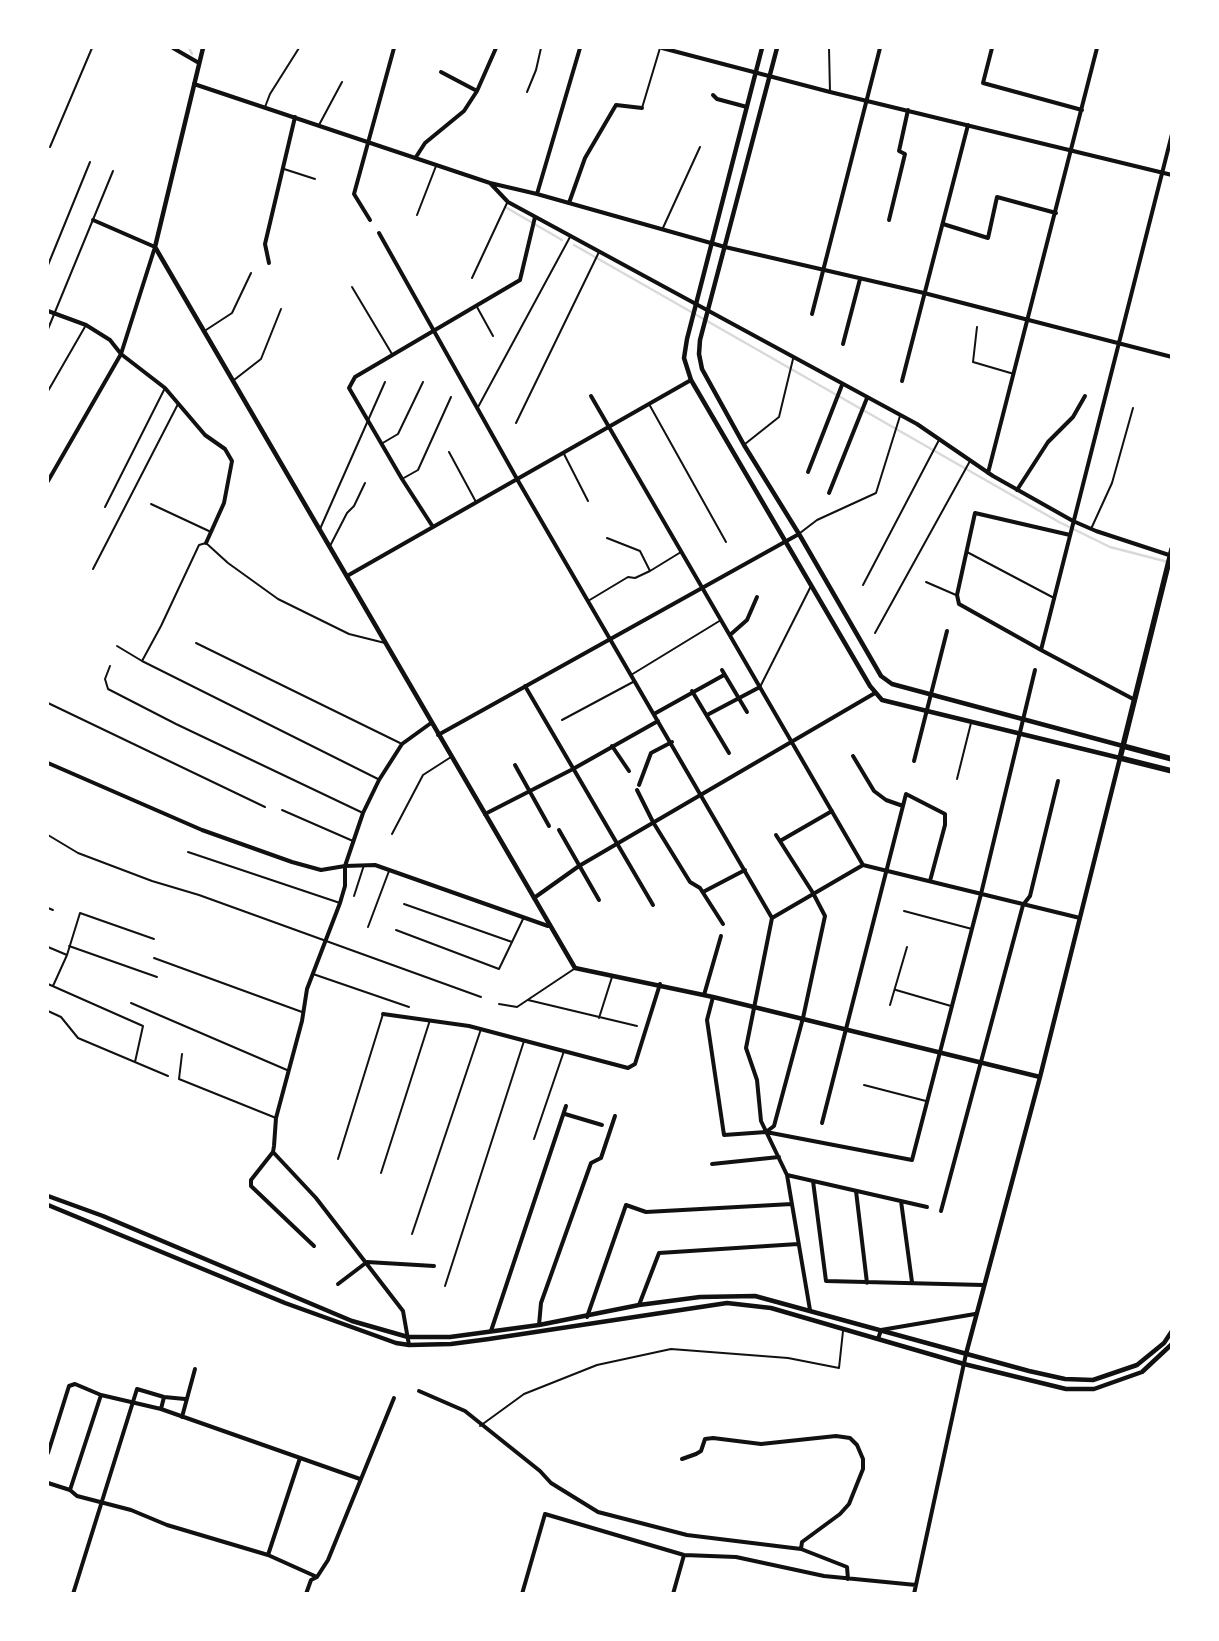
<!DOCTYPE html>
<html>
<head>
<meta charset="utf-8">
<style>
	body { margin:0 }
	#map { position:relative; width:1219px; height:1641px; overflow:hidden; background:#fff; font-family:"Sofia Sans Condensed",sans-serif }
	canvas { display:block }
	.frame { position:absolute; inset:0; border:49px solid #fff; pointer-events:none }
</style>
</head>
<body>
<div id="map">
<canvas width="1219" height="1641"></canvas>
<div class="frame"></div>
</div>
<script>
const context = document.querySelector('canvas').getContext('2d');
context.lineJoin = 'round';
const shape = rows => new Path2D(rows.map(r => 'M' + r).join(''));
function strokePath(path, color, width, dash) { context.strokeStyle = color; context.lineWidth = width; context.lineCap = dash ? 'butt' : 'round'; context.setLineDash(dash || []); context.stroke(path); }
const stream = shape([
	[189,48,192,54],
	[507,208,562,240],
	[574,245,1059,522,1110,547,1172,563]
]);
const service = shape([
	[829,48,830,92],
	[527,92,536,70,541,48],
	[265,107,270,94,299,48],
	[642,108,660,48],
	[319,125,342,82],
	[50,147,92,48],
	[284,169,315,179],
	[417,215,436,166],
	[662,230,700,147],
	[48,265,90,162],
	[472,278,507,203],
	[352,287,392,354],
	[477,307,493,336],
	[977,327,973,362,1014,374],
	[48,329,113,171],
	[206,330,232,313,251,273],
	[234,380,261,359,281,309],
	[48,391,86,325],
	[649,404,726,542],
	[477,409,570,237],
	[516,423,599,252],
	[381,444,398,434,423,382],
	[745,444,779,417,793,359],
	[449,452,476,502],
	[564,454,588,501],
	[402,479,418,470,451,397],
	[151,504,211,532],
	[105,507,165,388],
	[320,529,385,382],
	[1091,529,1112,483,1133,408],
	[800,533,817,520,876,493,900,416],
	[607,538,640,551,650,571,681,552],
	[330,546,347,513,354,506,365,483],
	[967,552,1054,598],
	[93,569,178,404],
	[926,582,956,595],
	[863,585,939,440],
	[588,601,628,577,635,578,650,571],
	[875,633,970,461],
	[196,643,400,743],
	[117,646,142,661,378,779],
	[142,661,161,626,199,545,206,543,228,563,278,599,349,634,385,643],
	[110,666,105,679,108,689,176,724,363,813],
	[631,675,721,620],
	[760,687,811,586],
	[48,703,265,807],
	[562,720,633,682],
	[957,779,971,723],
	[282,810,353,841],
	[392,834,423,775,451,757],
	[48,835,78,853,152,881,199,895,481,997],
	[188,852,340,903],
	[354,896,364,865],
	[404,904,512,942],
	[48,908,53,910],
	[904,911,972,929],
	[368,927,389,871],
	[396,930,499,969,524,917],
	[69,946,157,977],
	[48,947,67,955,53,986],
	[67,955,80,913,154,939],
	[154,958,302,1012],
	[313,974,409,1007],
	[48,984,143,1026,135,1062],
	[896,990,951,1006],
	[528,1000,637,1026],
	[131,1003,287,1070],
	[499,1004,517,1007,574,969],
	[890,1005,907,947],
	[48,1011,61,1017,78,1038,168,1076],
	[599,1018,612,977],
	[182,1054,179,1079,276,1118],
	[864,1085,926,1101],
	[534,1139,564,1051],
	[338,1159,383,1014],
	[381,1173,430,1020],
	[412,1234,481,1029],
	[445,1286,524,1041],
	[480,1426,524,1394,597,1365,671,1349,788,1358,839,1368,843,1331]
]);
const minor = shape([
	[173,48,199,63],
	[662,48,830,92,1172,175],
	[992,48,983,83,1082,110],
	[441,72,477,91],
	[194,84,490,183,537,194,725,247,924,293,1172,357],
	[713,95,717,99,747,107],
	[416,157,425,143,464,111,477,91,496,48],
	[490,183,508,202,917,424,993,476,1073,521,1096,531,1172,556],
	[537,194,580,48],
	[569,203,585,158,616,105,642,108],
	[370,220,354,194,394,48],
	[889,220,905,154,899,151,908,110],
	[943,224,988,238,997,197,1056,213],
	[379,233,517,479,772,918,746,1048,757,1080,761,1121,787,1175,810,1310],
	[269,263,265,244,295,117],
	[48,311,86,325,110,340,121,354,165,388,205,435,225,449,232,461,224,503,206,543],
	[812,314,880,48],
	[843,344,860,279],
	[902,381,968,125],
	[591,396,863,865],
	[808,472,842,385],
	[988,473,1097,48],
	[48,481,121,354,155,247,93,220],
	[1017,490,1048,442,1073,417,1085,396],
	[829,493,867,398],
	[433,527,402,479,349,388,355,377,520,280,535,217],
	[1070,535,975,513,957,595,959,604,1041,650,1135,700],
	[347,576,691,380],
	[730,635,747,620,757,597],
	[1041,650,1172,134],
	[722,670,747,712],
	[525,686,653,905],
	[692,691,729,753],
	[654,714,724,675],
	[707,715,760,687],
	[438,735,799,534],
	[612,746,629,771],
	[853,756,874,791,886,800,903,806],
	[914,761,947,631],
	[48,763,202,830,292,862,321,870,345,866,375,865,548,926],
	[515,765,549,826],
	[639,785,651,753,672,742],
	[637,790,653,822,690,882,700,888,723,924],
	[485,814,573,769,658,721],
	[559,830,599,900],
	[780,841,832,811],
	[703,892,745,870],
	[534,898,579,866,875,693],
	[772,918,863,865,1080,918],
	[704,995,721,936],
	[713,997,707,1020,724,1135,766,1132,912,1160,981,894,1035,670],
	[383,1014,469,1026,628,1068,635,1064,660,984],
	[565,1114,602,1125],
	[822,1123,906,794,945,814,945,825,930,881],
	[766,1132,774,1126,803,1018,825,916,813,893,776,835],
	[273,1152,251,1180,251,1186,314,1246],
	[712,1164,779,1157],
	[787,1175,927,1207],
	[813,1181,826,1281,983,1285],
	[856,1191,867,1283],
	[901,1201,912,1282],
	[941,1211,1023,905,1030,896,1058,781],
	[338,1284,367,1262,434,1266],
	[639,1305,659,1253,798,1244],
	[587,1317,626,1205,646,1212,792,1204],
	[539,1325,541,1303,591,1163,601,1158,615,1116],
	[491,1331,566,1106],
	[878,1339,881,1330,975,1314],
	[409,1345,403,1311,316,1198,273,1152,274,1146,276,1118,302,1021,307,989,340,903,345,886,345,866,363,813,379,780,402,744,431,723],
	[419,1391,465,1411,540,1471,551,1483,598,1512,687,1535,801,1549,847,1567,848,1579],
	[161,1409,164,1397],
	[182,1417,195,1369],
	[48,1453,69,1386,75,1384,101,1395,161,1409,360,1479],
	[682,1459,696,1454,701,1451,705,1439,713,1438,761,1444,836,1436,850,1438,857,1445,863,1459,863,1469,849,1504,840,1514,802,1542,801,1549],
	[48,1483,70,1490,77,1496,131,1510,167,1525,268,1555,317,1577],
	[70,1490,101,1395],
	[268,1555,300,1458],
	[73,1594,137,1389,164,1397,185,1399],
	[306,1594,311,1580,317,1577,328,1560,394,1398],
	[522,1594,545,1514,684,1555,736,1557,824,1576,916,1585],
	[673,1594,684,1555],
	[914,1594,966,1354]
]);
const tertiary = shape([
	[203,48,155,247,575,968,713,997,1040,1077],
	[762,48,687,339,684,358,691,380,870,686,882,700,1120,758,1040,1077,966,1354],
	[777,48,700,340,699,354,702,369,744,445,799,534,881,676,892,684,1123,746],
	[48,1196,103,1216,352,1321,408,1337,450,1337,539,1325,639,1305,700,1297,755,1296,1029,1371,1065,1379,1093,1380,1137,1365,1164,1343,1172,1331],
	[48,1205,285,1303,396,1343,409,1345,451,1344,489,1339,727,1303,771,1308,964,1364,1066,1389,1094,1389,1142,1372,1172,1344]
]);
const primary = shape([
	[1172,549,1120,758,1172,771],
	[1123,746,1172,759]
]);
strokePath(stream, '#d9d9d9', 2.5);
strokePath(service, '#111', 2);
strokePath(minor, '#111', 4);
strokePath(tertiary, '#111', 4.5);
strokePath(primary, '#111', 5.5);
</script>
</body>
</html>
